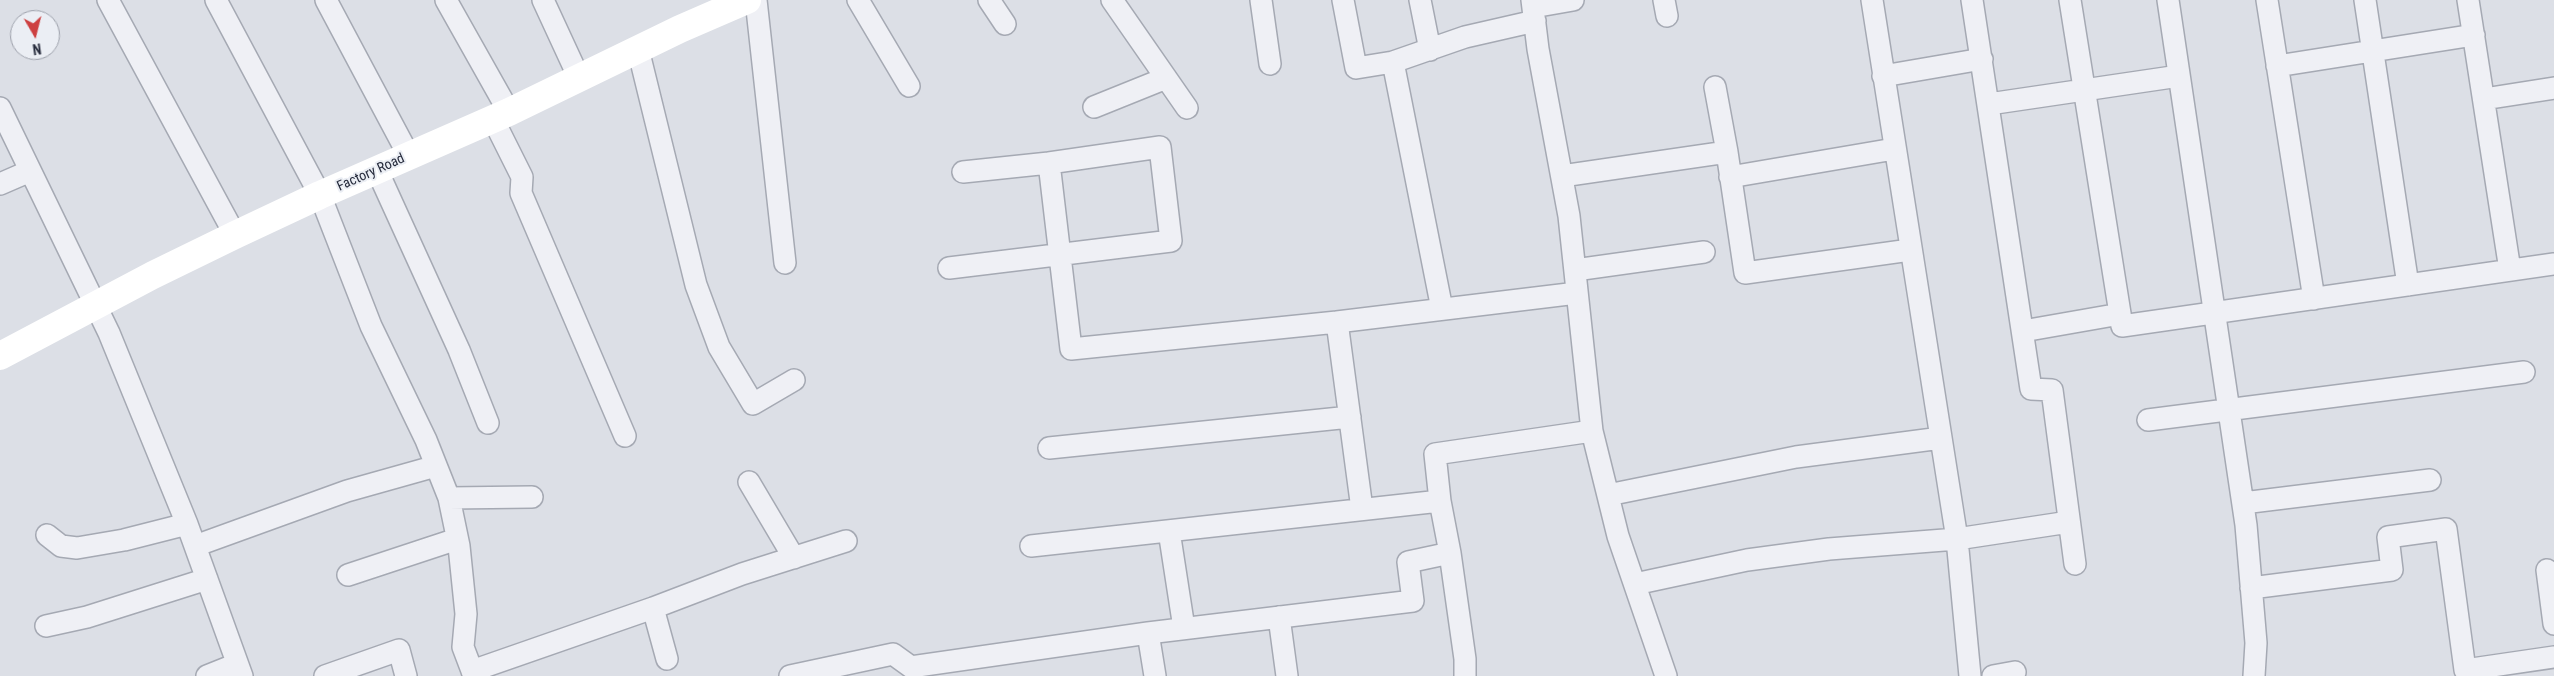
<!DOCTYPE html>
<html>
<head>
<meta charset="utf-8">
<style>
	body { margin:0 }
	#map { position:relative; width:2554px; height:676px; overflow:hidden; background:#dcdfe6; font-family:"Roboto Condensed",sans-serif }
	canvas { display:block }
	.north { position:absolute; left:10px; top:10px; width:50px; height:50px; box-sizing:border-box; background:#ebeef4; border:1px solid #9ca0aa; border-radius:50%; rotate:172deg; font-size:14px; font-weight:700; line-height:20px; text-align:center; color:#262b3c }
	.north::after { content:''; display:block; margin:auto; width:18px; height:22px; background:#cd4041; clip-path:polygon(50% 0,100% 100%,50% 72%,0 100%) }
</style>
</head>
<body>
<div id="map">
<canvas width="2554" height="676"></canvas>
<div class="north">N</div>
</div>
<script>
const context = document.querySelector('canvas').getContext('2d');
context.lineJoin = 'round';
const shape = rows => new Path2D(rows.map(r => 'M' + r).join(''));
function strokePath(path, color, width, dash) { context.strokeStyle = color; context.lineWidth = width; context.lineCap = dash ? 'butt' : 'round'; context.setLineDash(dash || []); context.stroke(path); }
function drawText(font, color, halo, rows, align = 'center') {
  context.font = font + ' "Roboto Condensed",sans-serif'; context.lineWidth = 4; context.setLineDash([]); context.textBaseline = 'middle'; context.strokeStyle = halo; context.fillStyle = color; for (const [text, x, y, turn = 0] of rows) {
    context.save(); context.translate(x, y); context.rotate((+turn || 0) * Math.PI / 180); context.textAlign = isNaN(turn) ? turn : align; if (halo) context.strokeText(text, 0, 0); context.fillText(text, 0, 0); context.restore();
  }
}
const minor = shape([
	[108,0,235,235],
	[216,0,320,195,371,326,426,440,449,498,532,497],
	[326,0,409,156],
	[446,0,509,112],
	[543,0,579,78],
	[756,0,785,263],
	[858,0,909,86],
	[989,0,1005,24],
	[1112,0,1187,108],
	[1261,0,1270,64],
	[1343,0,1356,68,1393,62],
	[1420,0,1430,50],
	[1532,0,1538,49,1569,216,1592,431,1618,536,1666,676],
	[1664,0,1667,16],
	[1872,0,1957,539,2069,522],
	[1972,0,2031,389,2052,390,2075,564],
	[2070,0,2122,326,2554,264],
	[2168,0,2246,525,2256,643,2254,676],
	[2267,0,2314,299],
	[2365,0,2408,285],
	[2468,0,2510,270],
	[1533,7,1573,0],
	[638,49,696,285,719,347,753,404,794,380],
	[2277,66,2474,35],
	[1883,76,1982,59],
	[2484,99,2554,88],
	[1989,104,2179,76],
	[1094,107,1166,78],
	[0,108,109,333,187,524,242,676],
	[493,119,522,177,521,193,625,436],
	[1727,152,1745,273,1910,250],
	[377,170,459,350,488,423],
	[963,172,1049,163,1071,349,1337,322],
	[1562,176,1727,152,1715,87],
	[1730,177,1894,149],
	[0,184,30,171],
	[949,268,1171,241,1160,147,1049,163],
	[1575,270,1704,252],
	[1442,309,1393,62,1465,37,1535,21],
	[2023,331,2120,314],
	[2148,420,2524,372],
	[1049,448,1350,417],
	[749,482,794,558],
	[1608,495,1796,457,1941,438],
	[449,498,459,546,466,614,463,647,474,676],
	[1440,501,1435,454,1592,431],
	[2243,503,2430,480],
	[1362,509,1337,322,1577,293],
	[1169,531,1184,628],
	[47,535,61,546,77,548,124,540,187,524],
	[195,546,347,491,436,466],
	[1031,546,1440,501,1450,553],
	[2547,570,2554,624],
	[348,575,457,539],
	[1635,584,1747,560,1829,549,1957,539,1970,676],
	[2251,588,2392,570,2388,537,2446,529,2465,670,2554,657],
	[653,608,667,659],
	[1279,617,1287,676],
	[46,626,87,617,207,579],
	[472,671,653,608,742,574,846,541],
	[207,676,237,664],
	[325,676,399,650,406,676],
	[790,676,893,654,911,667,1148,633],
	[1155,676,1148,633,1413,601,1408,562,1450,553,1465,659,1465,676],
	[1993,676,2015,672]
]);
const secondary = shape([
	[0,356,153,275,235,235,320,195,509,112,680,29,747,0]
]);
const streetNames = [
	["Factory Road",371,173,-24]
];
strokePath(minor, '#a5a9b3', 24);
strokePath(minor, '#eff0f5', 21);
strokePath(secondary, '#fff', 28);
drawText('14px', '#262b3c', '#ebeef4', streetNames);
</script>
</body>
</html>
